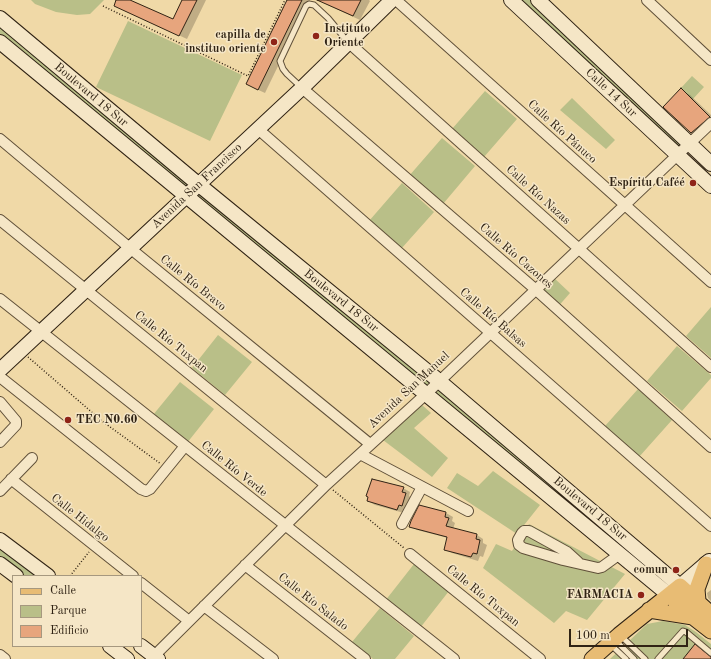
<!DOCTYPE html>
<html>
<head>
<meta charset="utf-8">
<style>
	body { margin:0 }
	#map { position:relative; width:711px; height:659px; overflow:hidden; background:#f0d9a7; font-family:"Old Standard TT",serif }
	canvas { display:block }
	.legend { position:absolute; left:12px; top:575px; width:130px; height:72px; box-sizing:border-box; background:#f5e6c6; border:1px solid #a6987f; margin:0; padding:5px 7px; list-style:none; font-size:12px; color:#302314 }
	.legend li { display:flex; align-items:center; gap:8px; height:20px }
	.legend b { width:20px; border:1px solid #a6987f }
	.scale { position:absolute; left:569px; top:629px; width:119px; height:18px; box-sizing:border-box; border:2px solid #302314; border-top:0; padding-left:5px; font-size:12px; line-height:14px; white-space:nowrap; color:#302314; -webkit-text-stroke:3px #f5e6c6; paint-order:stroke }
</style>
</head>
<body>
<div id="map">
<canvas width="711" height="659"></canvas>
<ul class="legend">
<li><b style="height:5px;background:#e8bc74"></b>Calle</li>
<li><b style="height:11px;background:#b9bf88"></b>Parque</li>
<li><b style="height:11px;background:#e7a57d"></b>Edificio</li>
</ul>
<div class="scale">100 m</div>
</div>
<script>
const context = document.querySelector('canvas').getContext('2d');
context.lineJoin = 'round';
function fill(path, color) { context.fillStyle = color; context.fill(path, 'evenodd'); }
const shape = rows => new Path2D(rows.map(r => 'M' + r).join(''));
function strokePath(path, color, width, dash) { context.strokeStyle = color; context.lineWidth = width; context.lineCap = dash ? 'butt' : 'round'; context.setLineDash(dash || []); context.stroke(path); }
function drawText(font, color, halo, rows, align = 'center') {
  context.font = font + ' "Old Standard TT",serif'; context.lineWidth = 3; context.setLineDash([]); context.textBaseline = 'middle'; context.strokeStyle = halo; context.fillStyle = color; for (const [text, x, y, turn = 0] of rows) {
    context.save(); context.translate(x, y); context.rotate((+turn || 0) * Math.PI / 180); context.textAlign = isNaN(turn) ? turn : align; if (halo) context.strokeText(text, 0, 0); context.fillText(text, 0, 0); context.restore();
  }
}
const green = shape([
	[31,0,104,0,90,14,77,15,56,12,35,4],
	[520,0,532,0,682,142,678,147],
	[0,18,673,579,662,589,0,42],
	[128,21,242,75,210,141,96,87],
	[692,76,704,87,692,100,681,88],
	[485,91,517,119,484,157,452,129],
	[572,98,615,140,606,149,560,110],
	[442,138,475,166,443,204,409,176],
	[402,183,434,212,401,249,369,221],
	[552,276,570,293,556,309,538,292],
	[711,307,711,358,686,336],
	[218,335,252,362,225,395,192,368],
	[677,346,711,375,711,378,682,411,647,381],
	[180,382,214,409,187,443,153,415],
	[638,389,672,420,639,457,605,426],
	[422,405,431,413,414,428,448,458,432,477,383,440],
	[493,471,540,505,517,534,447,488,457,473,478,486],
	[529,524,625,574,587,620,566,611,554,623,483,568,496,544,512,551],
	[0,540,48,576,16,576,0,564],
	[414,564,449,591,420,628,385,601],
	[380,608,414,636,395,659,373,659,352,642],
	[663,621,685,625,696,632,711,644,711,659,610,659,647,624]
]);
const shadow = shape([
	[117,0,127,0,173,21,183,0,206,0,187,39,122,9],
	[288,0,310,0,265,93,254,88],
	[317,0,369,0,370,1,360,20],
	[681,90,690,95,711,115,711,129,701,138,691,132],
	[403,488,410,492,409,496,412,498,404,513,375,505,368,501],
	[420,507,446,513,453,517,452,521,455,523,453,529,477,535,483,539,483,543,487,545,483,557,480,556,478,561,452,553,445,549,448,538,417,530,411,526],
	[711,590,711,601,708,598,707,593]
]);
const building = shape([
	[116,0,130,0,173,19,182,0,197,0,179,36,114,6,116,0],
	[287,0,302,0,258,90,246,84,287,0],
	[317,0,361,0,353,16,317,0],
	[681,88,710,117,691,133,663,107,681,88],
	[372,479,404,487,402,492,406,493,402,506,399,505,397,510,367,501,368,497,366,496,372,479],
	[419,505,446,512,445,517,449,518,446,526,477,534,476,539,480,540,477,554,473,553,471,557,444,550,447,537,409,527,411,521,419,505],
	[695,644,711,657,711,659,683,659,695,644]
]);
const path = shape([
	[103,6,248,76,285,0],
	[28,357,102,421,161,464],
	[333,490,404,548],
	[70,576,89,552]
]);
const lane = shape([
	[301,87,287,74,283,69,280,61,306,6,309,4,314,5,328,18,348,42],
	[621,636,645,659],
	[615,640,634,659],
	[611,645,626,659],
	[658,659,683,631,686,632,711,653]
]);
const street = shape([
	[396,0,711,282],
	[647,0,711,60],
	[348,42,711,367],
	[302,88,535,289,711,447],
	[258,129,711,526],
	[0,139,131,249,370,444],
	[0,220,326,485],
	[0,299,454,659],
	[0,377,141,489,146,491,150,489,185,446],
	[0,402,16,421,16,425,0,442],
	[360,454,468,511],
	[11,479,133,576],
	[0,491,32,458],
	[402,524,422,487],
	[410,554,540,659],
	[578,562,567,552,529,531,524,531,522,533,518,540,519,545,523,548,563,560,598,568,602,567,620,554],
	[245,565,365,659],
	[141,583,189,621],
	[204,606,273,659],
	[0,655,5,659],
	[151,659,326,485,426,394,711,123]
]);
const secondary = shape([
	[511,0,711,186],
	[538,0,711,164],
	[0,18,198,184,439,381,680,586,709,561],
	[0,42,669,595],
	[0,370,302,88,392,0],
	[0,540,48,576],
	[0,564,16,576],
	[110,646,127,659],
	[141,646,158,659]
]);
const primary = shape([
	[669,595,693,617,711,631],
	[698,601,697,589,706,564],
	[649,610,693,617],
	[592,659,619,635,680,586,711,614]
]);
const markers = [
	[316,36,4,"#8f2418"],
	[274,42,4,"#8f2418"],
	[693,183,4,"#8f2418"],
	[68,420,4,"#8f2418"],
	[676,570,4,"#8f2418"],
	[641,595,4,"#8f2418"]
];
const poiNames = [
	["Instituto",324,29,"left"],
	["Oriente",324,43,"left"],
	["capilla de",266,35],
	["instituo oriente",266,49],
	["Espíritu Caféé",685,183],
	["TEC N0.60",76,420,"left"],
	["comun",668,570],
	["FARMACIA",633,595]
];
const streetNames = [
	["Calle 14 Sur",611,93,43],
	["Boulevard 18 Sur",91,95,40],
	["Calle Río Pánuco",562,132,42],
	["Avenida San Francisco",197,186,-43],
	["Calle Río Nazas",538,195,42],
	["Calle Río Cazones",516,256,41],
	["Calle Río Bravo",193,283,39],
	["Boulevard 18 Sur",341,301,39],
	["Calle Río Balsas",493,318,41],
	["Calle Río Tuxpan",171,342,39],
	["Avenida San Manuel",409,390,-43],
	["Calle Río Verde",234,469,39],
	["Boulevard 18 Sur",590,509,40],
	["Calle Hidalgo",80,518,38],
	["Calle Río Tuxpan",483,596,39],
	["Calle Río Salado",313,602,38]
];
fill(green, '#b9bf88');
fill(shadow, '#0003');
fill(building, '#e7a57d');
strokePath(building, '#302314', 1);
strokePath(lane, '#605039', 7);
strokePath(street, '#605039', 12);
strokePath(secondary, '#302314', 16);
strokePath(primary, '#302314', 17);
strokePath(path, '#302314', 1.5, [1, 2]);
strokePath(lane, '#f5e6c6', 5);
strokePath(street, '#f5e6c6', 10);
strokePath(secondary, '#f5e6c6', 14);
strokePath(primary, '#e8bc74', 15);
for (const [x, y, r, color] of markers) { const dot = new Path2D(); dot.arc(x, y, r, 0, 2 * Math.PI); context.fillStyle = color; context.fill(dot); strokePath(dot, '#f5e6c6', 1.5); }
drawText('bold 12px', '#302314', '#f5e6c6', poiNames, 'right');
drawText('12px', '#302314', '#f5e6c6', streetNames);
</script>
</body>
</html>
